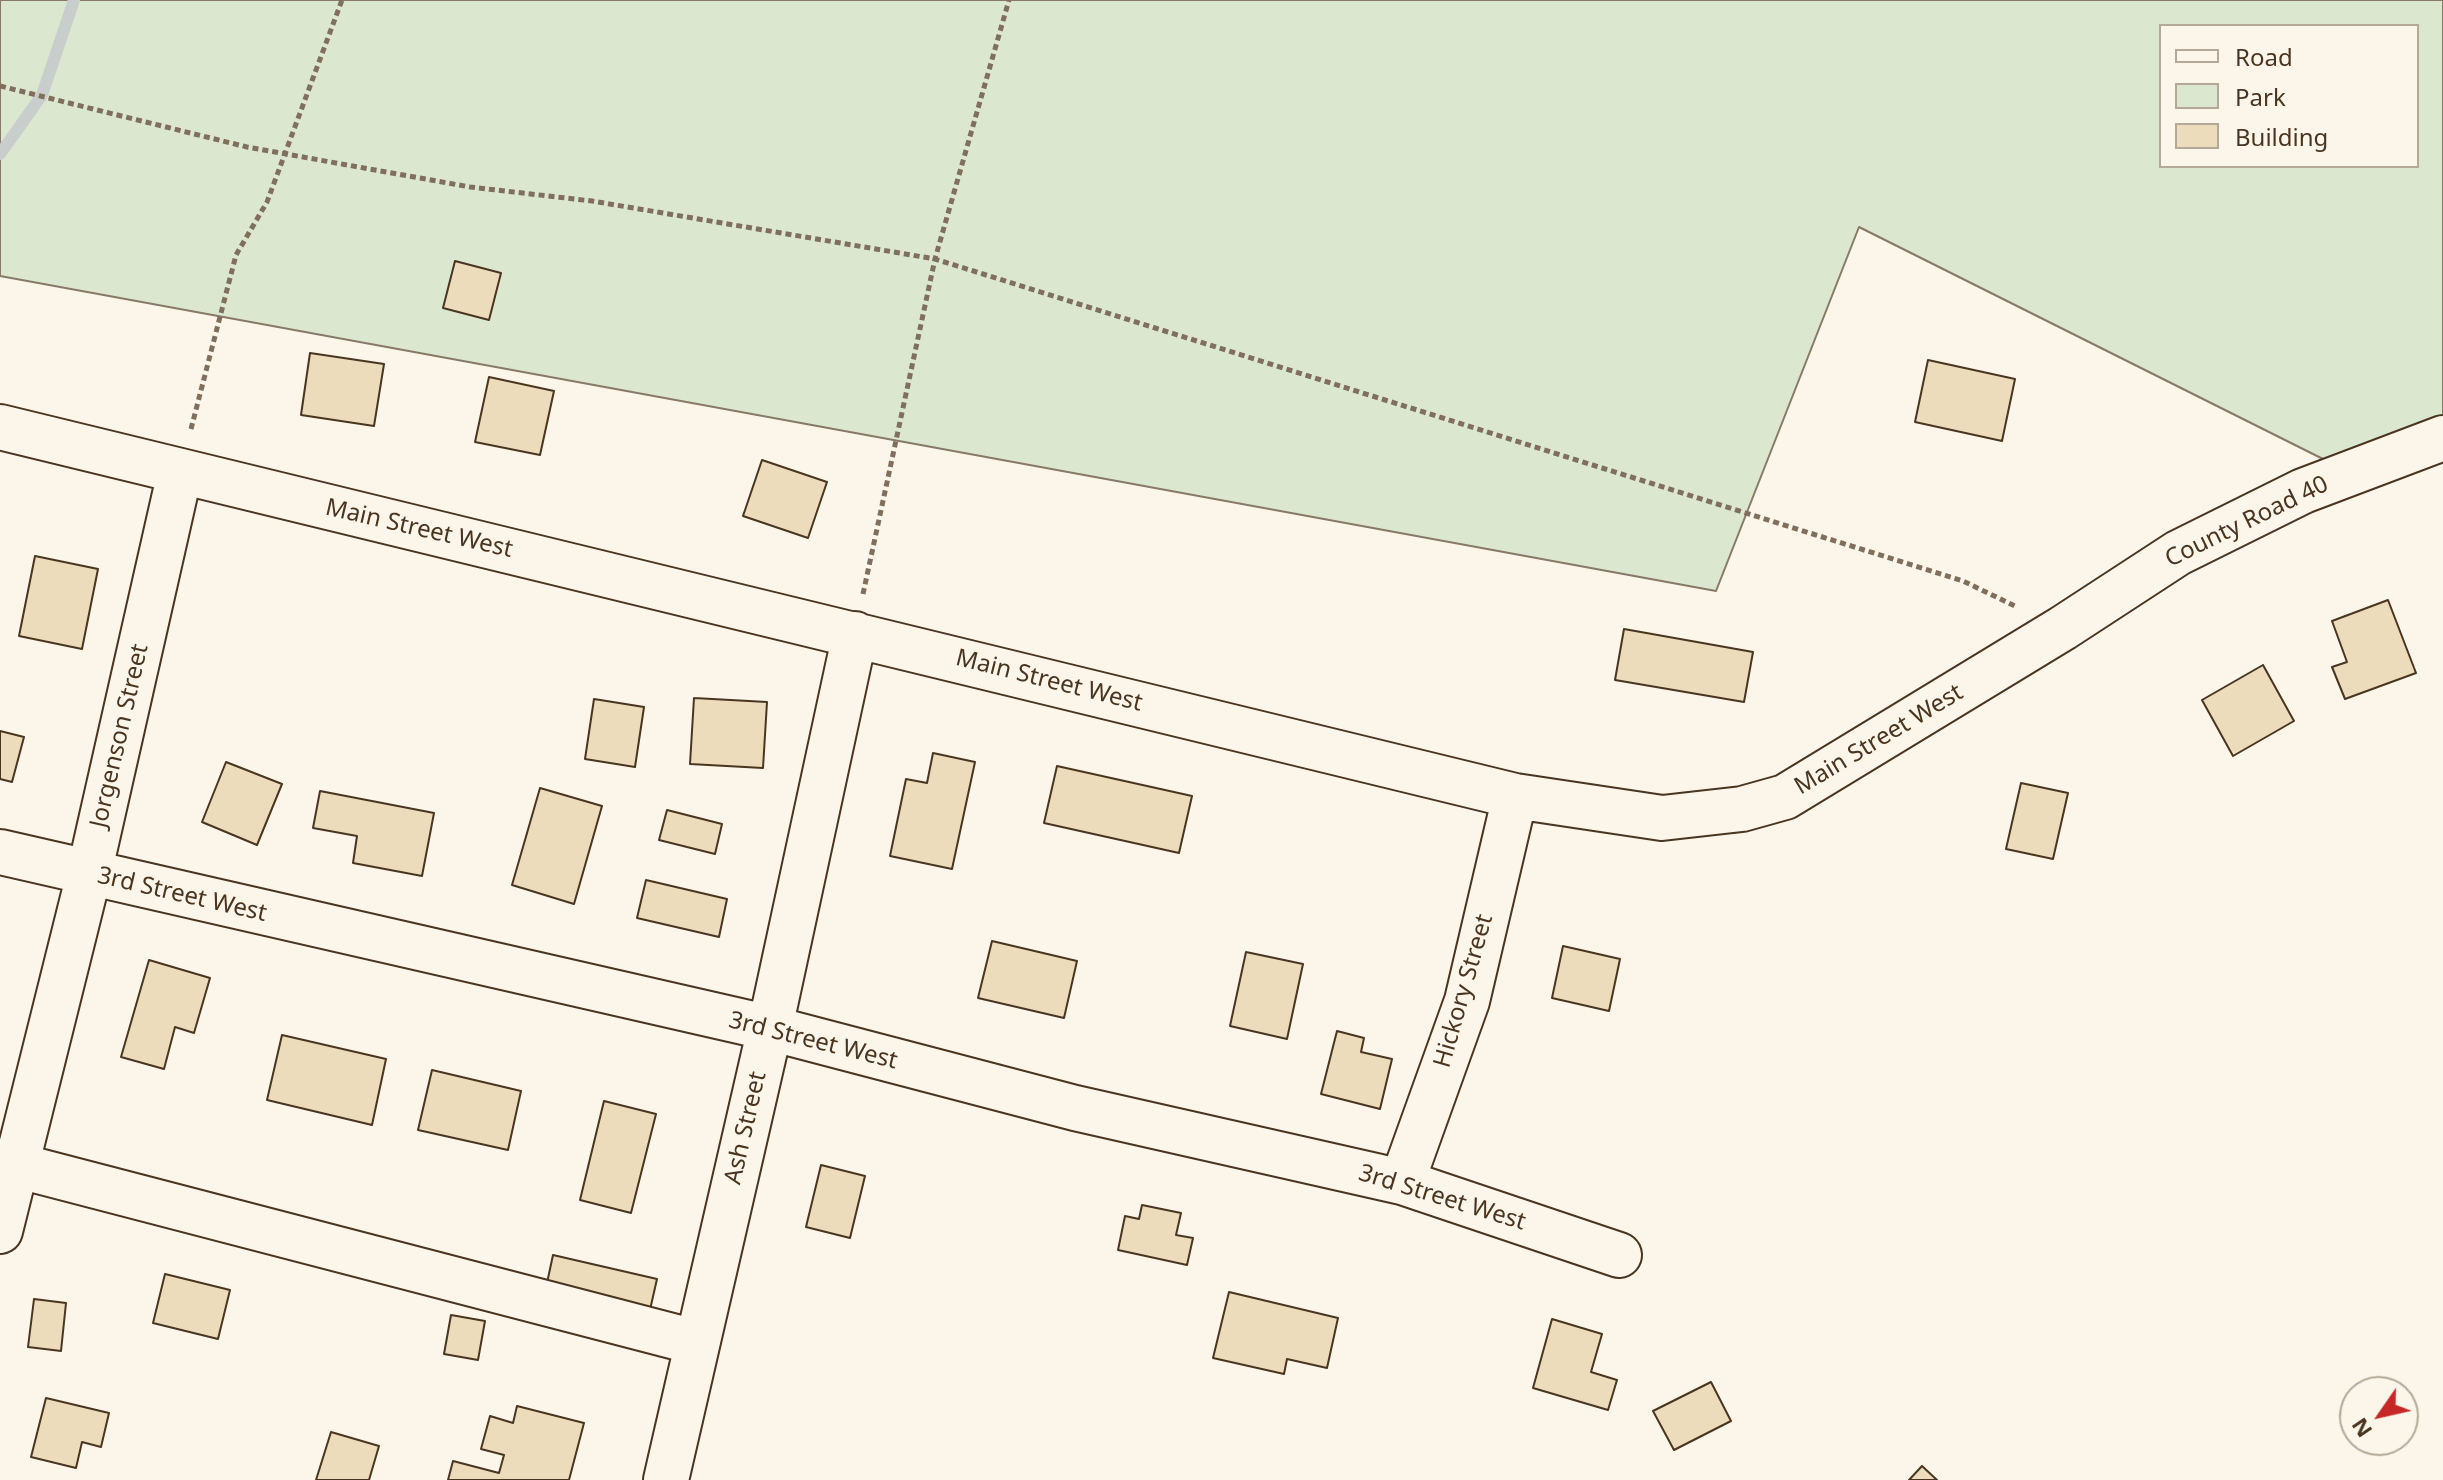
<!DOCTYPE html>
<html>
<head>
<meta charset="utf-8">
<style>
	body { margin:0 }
	#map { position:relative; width:2443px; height:1480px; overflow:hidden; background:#fbf6e9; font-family:"Noto Sans",sans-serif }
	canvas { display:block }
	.legend { position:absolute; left:2159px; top:24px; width:260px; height:144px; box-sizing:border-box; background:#fbf6e9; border:2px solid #b4a999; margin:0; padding:10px 14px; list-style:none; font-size:24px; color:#4a3520 }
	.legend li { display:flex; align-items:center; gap:16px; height:40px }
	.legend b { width:40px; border:2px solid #b4a999 }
	.north { position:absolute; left:2339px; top:1376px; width:80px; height:80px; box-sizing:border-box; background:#fbf6e9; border:2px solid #b4a999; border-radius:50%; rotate:236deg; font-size:22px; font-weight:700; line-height:32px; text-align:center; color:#4a3520 }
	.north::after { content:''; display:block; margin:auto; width:28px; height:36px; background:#c62828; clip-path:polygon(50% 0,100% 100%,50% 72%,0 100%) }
</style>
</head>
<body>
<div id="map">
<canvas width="2443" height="1480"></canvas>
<ul class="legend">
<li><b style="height:10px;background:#fbf6e9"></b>Road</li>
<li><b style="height:22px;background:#dce7d0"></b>Park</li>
<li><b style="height:22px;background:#ecdcbc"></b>Building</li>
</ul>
<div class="north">N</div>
</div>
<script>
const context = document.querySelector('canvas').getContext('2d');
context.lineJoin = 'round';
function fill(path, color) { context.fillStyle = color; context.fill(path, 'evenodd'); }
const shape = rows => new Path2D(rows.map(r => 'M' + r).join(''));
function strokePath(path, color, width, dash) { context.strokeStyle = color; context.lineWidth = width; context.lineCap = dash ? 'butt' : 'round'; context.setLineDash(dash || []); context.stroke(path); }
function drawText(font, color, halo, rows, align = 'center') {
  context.font = font + ' "Noto Sans",sans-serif'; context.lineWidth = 6; context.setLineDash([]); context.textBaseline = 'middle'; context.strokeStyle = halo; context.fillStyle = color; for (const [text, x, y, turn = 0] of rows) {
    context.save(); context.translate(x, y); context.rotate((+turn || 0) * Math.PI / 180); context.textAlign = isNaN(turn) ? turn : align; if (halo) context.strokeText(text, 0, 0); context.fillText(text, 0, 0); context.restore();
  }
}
const green = shape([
	[0,0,2443,0,2443,440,2351,473,1859,227,1716,591,0,276,0,0],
	[2161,26,2417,26,2417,166,2161,166,2161,26]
]);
const stream = shape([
	[0,154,42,95,74,0]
]);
const building = shape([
	[455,261,501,273,489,320,443,308,455,261],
	[310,353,384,364,374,426,301,415,310,353],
	[1928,360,2015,379,2002,441,1915,422,1928,360],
	[489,377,554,391,540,455,475,442,489,377],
	[762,460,827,482,808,538,743,516,762,460],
	[35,556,98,569,82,649,19,636,35,556],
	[2388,600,2416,673,2345,699,2332,667,2347,662,2332,621,2388,600],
	[1624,629,1753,652,1744,702,1615,680,1624,629],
	[2263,665,2294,721,2233,756,2202,700,2263,665],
	[694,698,767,702,763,768,690,764,694,698],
	[594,699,644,707,635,767,585,759,594,699],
	[0,731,24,737,12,782,0,779,0,731],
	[933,753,975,762,952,869,890,856,906,779,927,783,933,753],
	[226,762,282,784,257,845,202,822,226,762],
	[1057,766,1192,796,1179,853,1044,823,1057,766],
	[2021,783,2068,793,2053,859,2006,849,2021,783],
	[540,788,602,806,574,904,512,885,540,788],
	[320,791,434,813,422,876,353,863,357,836,313,828,320,791],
	[667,810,722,824,715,854,659,840,667,810],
	[646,880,727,899,719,937,637,918,646,880],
	[992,941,1077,961,1064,1018,978,998,992,941],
	[1563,946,1620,959,1609,1011,1552,998,1563,946],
	[1246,952,1303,964,1287,1039,1230,1026,1246,952],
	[149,960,210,978,194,1033,175,1027,164,1069,121,1057,149,960],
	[1337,1031,1364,1038,1361,1052,1392,1059,1380,1109,1321,1094,1337,1031],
	[282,1035,386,1059,372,1125,267,1100,282,1035],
	[432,1070,521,1091,508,1150,418,1130,432,1070],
	[604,1101,656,1114,631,1213,580,1200,604,1101],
	[821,1165,865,1176,850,1238,806,1227,821,1165],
	[1142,1205,1181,1213,1176,1235,1193,1238,1187,1265,1118,1250,1125,1216,1139,1219,1142,1205],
	[553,1255,657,1279,647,1323,547,1283,553,1255],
	[165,1274,230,1290,218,1339,153,1323,165,1274],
	[1229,1292,1338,1318,1327,1368,1287,1359,1284,1374,1213,1358,1229,1292],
	[34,1299,66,1303,61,1351,28,1347,34,1299],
	[451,1315,485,1321,478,1360,444,1354,451,1315],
	[1552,1319,1602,1334,1591,1372,1617,1380,1608,1410,1533,1388,1552,1319],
	[1711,1382,1731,1421,1674,1450,1653,1411,1711,1382],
	[46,1398,109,1413,101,1447,82,1442,76,1468,31,1457,46,1398],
	[517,1406,584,1423,569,1480,448,1480,453,1461,499,1473,504,1455,481,1449,490,1416,513,1423,517,1406],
	[331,1432,379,1446,369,1480,316,1480,331,1432],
	[1922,1466,1937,1480,1909,1480,1922,1466]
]);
const path = shape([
	[0,86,247,147,470,187,592,201,935,259,1963,581,2015,606],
	[191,429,236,255,267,202,342,0],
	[863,594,935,259,1009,0]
]);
const minor = shape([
	[0,427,1515,796,1662,818,1742,809,1785,797,2063,628,2178,553,2303,491,2443,438],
	[0,852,770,1028,1075,1108,1402,1182,1619,1255],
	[0,1161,695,1342],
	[1402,1182,1467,1001,1515,796],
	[0,1231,89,874,180,472],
	[666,1480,770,1028,855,634]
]);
const streetNames = [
	["County Road 40",2247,522,-26],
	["Main Street West",419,529,13],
	["Main Street West",1049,681,14],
	["Jorgenson Street",120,736,-77],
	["Main Street West",1879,740,-31],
	["3rd Street West",182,895,13],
	["Hickory Street",1464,991,-74],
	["3rd Street West",813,1041,14],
	["Ash Street",746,1128,-77],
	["3rd Street West",1442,1198,17]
];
fill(green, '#dce7d0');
strokePath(green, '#887966', 2);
strokePath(stream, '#c9cecd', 12);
fill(building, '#ecdcbc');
strokePath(building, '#4a3520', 2);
strokePath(minor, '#4a3520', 48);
strokePath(path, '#7f6f5c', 5, [6, 4]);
strokePath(minor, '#fbf6e9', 44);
drawText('24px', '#4a3520', '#fbf6e9', streetNames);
</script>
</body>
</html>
